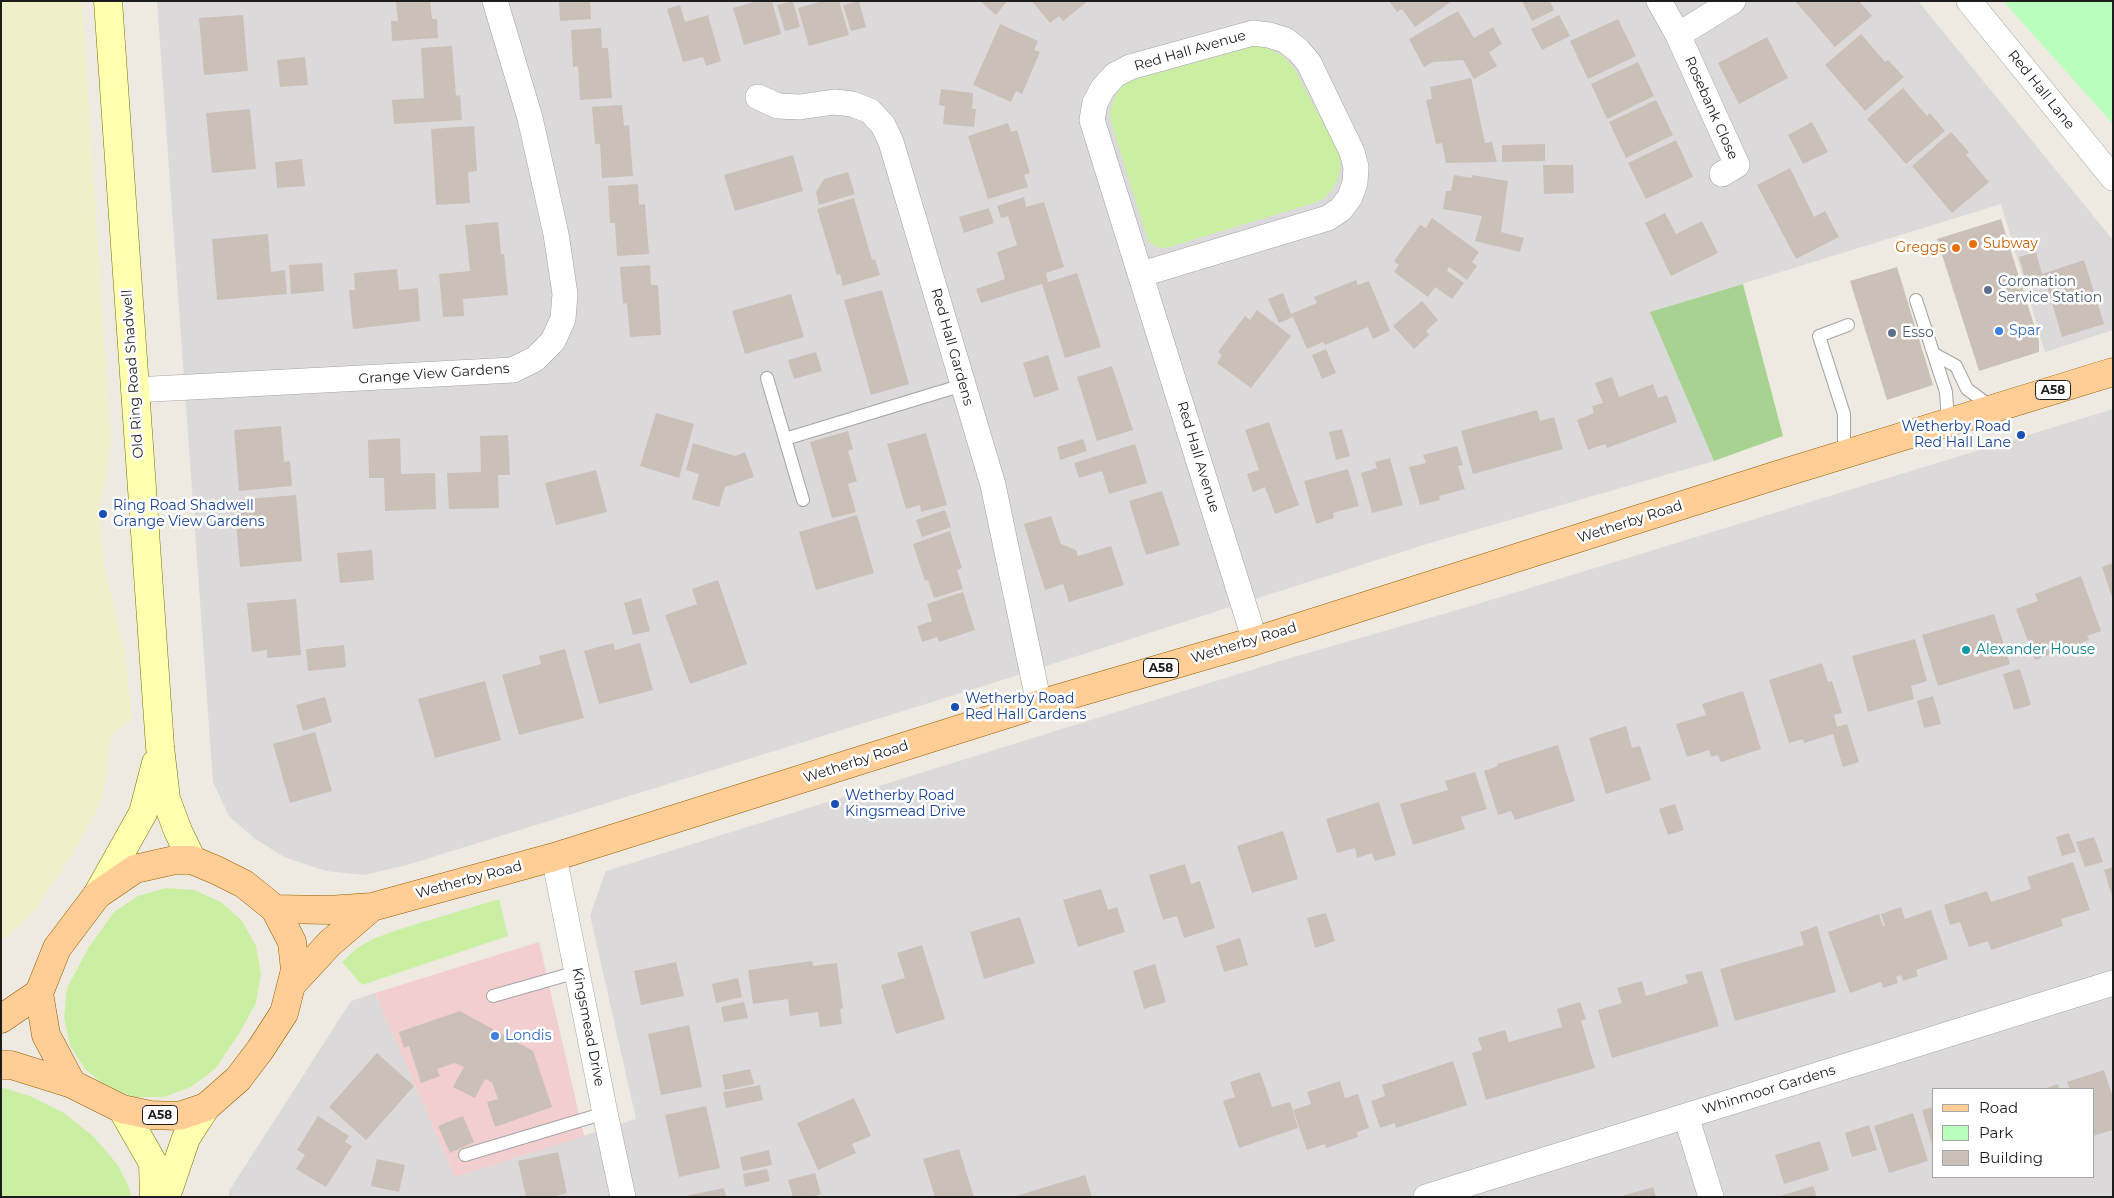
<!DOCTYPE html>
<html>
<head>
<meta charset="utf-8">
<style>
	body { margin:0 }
	#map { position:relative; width:2114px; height:1198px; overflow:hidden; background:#efeae1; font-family:Montserrat,sans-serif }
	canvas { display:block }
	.frame { position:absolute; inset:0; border:2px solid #1d1d1d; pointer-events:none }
	.legend { position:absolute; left:1932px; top:1088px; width:162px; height:90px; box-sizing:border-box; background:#fff; border:1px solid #a5a5a5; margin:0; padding:6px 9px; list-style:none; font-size:15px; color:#1d1d1d }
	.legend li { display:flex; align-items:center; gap:10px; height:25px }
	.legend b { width:25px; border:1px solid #a5a5a5 }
</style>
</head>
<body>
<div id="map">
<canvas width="2114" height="1198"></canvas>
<div class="frame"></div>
<ul class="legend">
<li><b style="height:6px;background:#ffce96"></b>Road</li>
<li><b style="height:14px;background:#b9febc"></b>Park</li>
<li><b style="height:14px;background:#cbc0b7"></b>Building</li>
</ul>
</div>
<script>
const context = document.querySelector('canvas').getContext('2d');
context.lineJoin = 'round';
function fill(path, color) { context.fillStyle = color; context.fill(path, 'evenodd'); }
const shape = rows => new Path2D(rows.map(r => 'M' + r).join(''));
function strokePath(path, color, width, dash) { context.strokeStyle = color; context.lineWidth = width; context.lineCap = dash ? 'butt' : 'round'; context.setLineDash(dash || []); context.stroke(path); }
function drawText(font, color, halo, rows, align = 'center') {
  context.font = font + ' Montserrat,sans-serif'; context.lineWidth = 5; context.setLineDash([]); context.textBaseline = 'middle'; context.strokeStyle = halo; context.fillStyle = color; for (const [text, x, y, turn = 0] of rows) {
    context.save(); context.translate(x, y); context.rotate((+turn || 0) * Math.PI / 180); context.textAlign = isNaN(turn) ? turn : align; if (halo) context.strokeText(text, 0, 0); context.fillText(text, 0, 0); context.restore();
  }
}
const residential = shape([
	[157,1,1918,1,2113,240,2113,330,2045,352,2001,204,1651,312,1714,461,1430,543,990,684,407,865,364,875,326,871,284,857,254,838,229,816,213,782],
	[2113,409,2113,1197,229,1197,229,1191,351,1001,375,993,455,1177,636,1119,590,915,606,871,1280,661,1471,606],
	[1933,1089,2093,1089,2093,1177,1933,1177]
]);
const commercial = shape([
	[539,942,584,1136,455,1177,375,993]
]);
const farmland = shape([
	[1,1,82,1,111,446,99,514,104,566,125,653,132,719,111,735,103,797,79,843,33,914,1,941]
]);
const grass = shape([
	[1255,46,1270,49,1284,57,1294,68,1339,153,1341,167,1338,179,1332,190,1323,199,1311,204,1166,248,1157,247,1149,242,1147,237,1111,122,1110,110,1114,99,1120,88,1130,81],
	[166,888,194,890,221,902,242,921,256,946,261,974,256,1003,238,1035,215,1069,191,1087,164,1097,135,1097,108,1088,85,1069,70,1045,64,1017,67,988,89,947,114,912,138,896],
	[499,899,508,936,362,985,342,962,357,948,373,939,397,930],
	[1,1087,30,1096,64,1113,93,1136,117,1164,129,1187,131,1197,1,1197]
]);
const forest = shape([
	[1743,284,1783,436,1714,461,1650,312]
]);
const park = shape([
	[2003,1,2113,1,2113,124]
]);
const building = shape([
	[396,1,430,1,432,19,437,19,438,38,392,41,391,21,398,21],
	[559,1,590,1,591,19,560,21],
	[757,1,772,1,781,34,744,45,733,8],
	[793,1,800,27,785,31,777,5],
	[823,1,839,1,849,35,809,46,798,8],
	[859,1,866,27,851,31,843,5],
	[980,1,1007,1,996,15],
	[1032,1,1088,1,1063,21,1059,16,1050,23],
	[1389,1,1452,1,1415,27,1402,9,1397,12],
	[1522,1,1550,1,1554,10,1532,21],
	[1795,1,1859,1,1872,16,1835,47],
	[680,5,685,22,708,15,721,61,706,66,703,57,683,62,667,9],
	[1458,11,1474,38,1493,27,1502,44,1489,52,1497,66,1474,79,1463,60,1433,62,1424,67,1409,39],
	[243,15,248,71,204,75,199,18],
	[1559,15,1570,36,1542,50,1531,29],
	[1618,19,1636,56,1588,79,1570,41],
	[1000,24,1038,41,1034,50,1040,52,1022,94,1016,91,1011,102,973,85],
	[601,28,602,48,608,48,612,98,580,100,578,66,573,67,571,30],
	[1861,34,1885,62,1888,60,1904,77,1865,111,1825,65],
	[1767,37,1788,78,1739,104,1718,63],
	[452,46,456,96,460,95,462,120,394,124,392,100,424,98,421,48],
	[305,57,308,85,280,87,277,60],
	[1638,62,1654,96,1607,119,1591,84],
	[1471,78,1485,143,1492,142,1497,162,1446,163,1442,143,1436,144,1426,100,1432,99,1430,87],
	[1903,88,1927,116,1930,113,1945,131,1906,164,1867,119],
	[941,89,973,93,972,109,976,109,974,127,943,124,945,106,939,105],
	[1656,100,1673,135,1626,158,1609,122],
	[622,105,624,126,629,125,633,176,602,178,600,144,595,144,592,107],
	[250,109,256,169,212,173,206,113],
	[1812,122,1828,152,1803,164,1788,135],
	[1008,123,1011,132,1017,130,1030,173,1024,175,1028,187,988,199,968,136],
	[474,126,477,171,468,172,470,203,436,205,431,129],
	[1951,132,1969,152,1966,155,1989,182,1952,213,1912,166],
	[1676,140,1693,177,1646,199,1628,163],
	[1545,144,1545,161,1502,162,1502,145],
	[793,155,803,191,735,211,724,175],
	[302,159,305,186,277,188,275,162],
	[1543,165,1573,165,1574,193,1544,194],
	[1790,168,1814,217,1825,211,1839,237,1796,259,1757,185],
	[848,172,855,194,819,205,816,192,824,179],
	[1454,175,1472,178,1472,175,1508,181,1501,232,1524,238,1520,252,1475,241,1482,216,1443,209,1446,191,1451,191],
	[638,184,639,205,645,204,649,254,617,256,615,223,610,223,608,186],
	[1024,197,1026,207,1044,202,1064,267,1046,273,1048,282,1077,273,1101,347,1065,358,1042,284,981,303,976,289,1005,279,997,252,1017,245,1008,216,1001,218,997,206],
	[854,198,872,260,875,259,880,275,843,286,840,274,837,275,817,209],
	[989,208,994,223,964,233,959,217],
	[1665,213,1676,234,1702,221,1718,253,1671,276,1645,223],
	[1432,218,1479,252,1472,262,1477,266,1467,280,1449,267,1447,271,1464,283,1452,299,1435,287,1428,297,1394,272,1399,265,1394,261,1420,225,1426,228],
	[2001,219,2039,341,2039,352,1979,371,1937,239],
	[498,222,501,254,504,254,508,295,463,299,464,316,443,317,439,274,470,271,465,225],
	[268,234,271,272,285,270,287,294,217,300,212,239],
	[2036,252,2042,274,2084,260,2104,324,2062,337,2045,279,2027,285,2019,257],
	[322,263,324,291,291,294,289,265],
	[650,265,651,285,658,285,661,335,630,337,627,303,623,304,620,267],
	[1897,267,1933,385,1887,400,1850,281],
	[397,269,399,290,418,288,420,321,353,329,349,290,355,290,354,273],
	[1356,280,1358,285,1369,281,1390,331,1373,339,1368,327,1325,345,1323,342,1307,349,1293,317,1279,323,1268,299,1283,293,1291,314,1317,303,1314,297],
	[882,290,909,384,871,395,844,300],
	[791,294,804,337,745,354,732,311],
	[1422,301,1438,320,1426,331,1429,335,1414,349,1393,326],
	[1257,310,1291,336,1251,388,1217,363,1222,355,1218,352,1245,316,1250,320],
	[1326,349,1336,373,1322,379,1312,355],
	[816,352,822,371,794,379,788,360],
	[1048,355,1059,390,1034,398,1023,363],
	[1112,366,1133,430,1097,441,1077,377],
	[1612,377,1619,397,1653,384,1658,398,1667,395,1677,422,1607,448,1605,444,1588,450,1577,420,1594,413,1592,406,1603,403,1595,383],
	[1537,410,1540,421,1554,417,1563,449,1473,474,1461,431],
	[656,413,694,424,679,478,640,466],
	[1269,422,1299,505,1275,514,1265,487,1253,492,1247,474,1259,470,1245,430],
	[281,426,284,462,290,461,292,486,239,491,234,430],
	[1342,429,1350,456,1336,460,1329,432],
	[848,431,853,449,848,451,857,481,848,484,856,512,832,518,810,442],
	[926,433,947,505,921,512,920,505,906,509,887,444],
	[508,435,510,475,498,475,499,508,449,509,447,473,481,472,480,436],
	[400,438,401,474,435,473,436,509,385,511,384,478,369,478,368,440],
	[1083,439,1087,451,1060,460,1057,447],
	[693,443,735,456,745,452,754,477,725,487,719,507,692,499,699,474,686,470],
	[1135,444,1147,483,1109,494,1102,471,1079,478,1074,463],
	[1457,446,1463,465,1458,466,1465,489,1439,496,1440,500,1420,505,1409,467,1426,463,1423,455],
	[1390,458,1403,505,1372,513,1361,473,1377,468,1375,462],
	[1348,469,1359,506,1333,513,1334,518,1316,524,1304,481],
	[596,470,607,512,556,525,545,483],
	[1162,491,1180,545,1146,555,1129,501],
	[296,495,302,561,240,567,234,500],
	[945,510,951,527,922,537,916,520],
	[857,515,874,573,816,590,799,532],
	[1051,516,1061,544,1076,550,1078,556,1111,546,1124,585,1069,602,1063,584,1045,590,1024,524],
	[950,531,962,568,957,570,963,589,934,598,928,580,925,581,913,544],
	[372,550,374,580,340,583,337,553],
	[2113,563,2113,596,2112,597,2102,567],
	[2081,576,2101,631,2087,636,2089,640,2035,660,2016,609,2038,601,2035,594],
	[718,580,747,664,690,684,665,615,697,604,692,589],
	[963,592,975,630,939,642,937,637,922,642,917,626,932,621,927,604],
	[641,598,650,631,633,635,624,603],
	[296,599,301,655,267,658,267,650,252,652,247,603],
	[1994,614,2010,664,1938,686,1922,635],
	[1915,639,1927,681,1911,686,1914,699,1868,712,1852,656],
	[613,643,615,650,640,643,653,690,599,704,584,651],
	[344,645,346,667,308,671,306,649],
	[565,649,584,718,519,735,502,675,541,664,539,656],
	[1822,663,1828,682,1832,681,1842,713,1834,715,1837,727,1847,724,1859,762,1843,767,1833,734,1804,743,1803,739,1789,743,1769,680],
	[2020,669,2031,705,2014,710,2003,674],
	[485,681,501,740,435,758,418,699],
	[1743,691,1761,749,1721,762,1718,755,1711,757,1709,750,1687,757,1676,724,1706,715,1702,704],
	[1933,696,1941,724,1924,728,1917,701],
	[325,697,332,722,303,731,296,705],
	[1626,726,1632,748,1640,746,1651,780,1606,794,1589,738],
	[315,732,332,791,290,803,273,744],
	[1558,745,1575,801,1515,820,1511,811,1498,815,1484,771,1498,766,1497,764],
	[1475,772,1487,809,1461,817,1465,829,1413,845,1400,804,1448,790,1445,781],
	[1379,802,1396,855,1375,861,1372,853,1357,858,1355,848,1337,853,1326,819],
	[1675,804,1684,830,1668,835,1659,809],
	[1283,831,1298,879,1252,893,1237,846],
	[2069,833,2076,852,2062,856,2056,837],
	[2094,837,2103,862,2085,867,2076,842],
	[2073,862,2090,910,2061,919,2063,926,1991,950,1988,941,1969,947,1960,922,1950,925,1944,905,1987,891,1991,902,2031,889,2027,877],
	[1185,864,1191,884,1200,881,1215,928,1184,938,1177,916,1163,920,1149,875],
	[2113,867,2113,896,2112,896,2104,870],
	[1101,889,1108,910,1117,907,1125,932,1078,947,1063,900],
	[1901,907,1905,919,1931,910,1948,959,1916,970,1918,976,1903,981,1901,975,1896,977,1898,983,1883,988,1881,982,1850,993,1828,932,1879,914,1883,926,1885,926,1881,914],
	[1326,913,1335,941,1315,948,1307,918],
	[1020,917,1035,963,984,979,970,932],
	[1817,926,1836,992,1735,1021,1720,969,1804,945,1800,932],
	[1240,938,1248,965,1224,972,1216,946],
	[922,945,945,1019,896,1034,881,985,905,978,897,953],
	[812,961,813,966,837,963,843,1008,840,1009,842,1024,820,1027,818,1012,790,1016,788,999,753,1004,748,970],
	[676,962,684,996,641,1005,634,971],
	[1155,964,1166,1002,1144,1009,1133,971],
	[1702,971,1719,1026,1612,1058,1598,1010,1622,1003,1617,988,1642,981,1646,996,1688,983,1685,975],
	[738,978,742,997,716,1003,712,984],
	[744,1002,748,1018,724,1022,721,1007],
	[1580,1002,1586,1019,1581,1021,1595,1068,1486,1100,1472,1053,1482,1050,1478,1038,1505,1030,1509,1042,1562,1027,1557,1009],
	[460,1011,533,1051,552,1107,495,1127,487,1102,498,1099,492,1082,485,1079,475,1098,453,1087,464,1067,455,1063,437,1069,440,1076,421,1083,409,1046,404,1048,399,1032],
	[689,1025,702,1087,661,1095,648,1034],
	[377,1053,414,1086,366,1140,329,1107],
	[1453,1061,1467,1105,1396,1128,1395,1123,1380,1128,1371,1101,1385,1096,1382,1085],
	[750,1069,754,1084,725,1090,722,1075],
	[2104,1070,2113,1098,2113,1130,2093,1136,2093,1089,2070,1089,2067,1082],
	[1260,1072,1272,1107,1290,1102,1298,1128,1239,1148,1223,1101,1235,1097,1230,1082],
	[1340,1081,1345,1098,1358,1094,1369,1128,1357,1132,1358,1137,1326,1148,1325,1144,1307,1150,1293,1110,1311,1104,1307,1092],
	[2058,1084,2059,1089,2043,1089],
	[760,1085,763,1100,726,1108,723,1092],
	[854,1098,871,1136,852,1144,856,1153,818,1170,797,1123],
	[706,1106,720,1168,679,1177,665,1115],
	[1933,1107,1933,1144,1932,1144,1922,1110],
	[1913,1113,1928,1161,1889,1173,1874,1126],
	[318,1116,349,1136,345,1142,352,1146,326,1187,296,1169,305,1155,297,1150],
	[463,1116,474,1142,450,1153,438,1126],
	[1869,1125,1877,1150,1852,1157,1845,1133],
	[1820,1141,1829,1170,1784,1184,1775,1155],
	[959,1149,974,1197,935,1197,923,1159],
	[769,1150,772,1165,743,1171,740,1157],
	[558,1152,567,1193,552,1197,526,1197,518,1161],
	[377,1159,405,1165,399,1192,371,1186],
	[767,1169,770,1181,745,1187,743,1174],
	[815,1173,821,1194,811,1197,793,1197,788,1180],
	[1085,1175,1092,1197,1016,1197,1016,1196],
	[1813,1186,1817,1197,1780,1197,1780,1196],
	[1653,1187,1656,1197,1622,1197,1622,1196],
	[724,1188,726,1197,686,1197,686,1196]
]);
const lane = shape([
	[1916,300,1946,392,1948,422],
	[1934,354,1956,366,1967,389,1993,408],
	[767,378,803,500],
	[785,439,963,385],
	[1844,455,1844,414,1819,336,1848,325],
	[493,996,577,972],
	[465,1155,605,1113]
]);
const street = shape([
	[1659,1,1678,35],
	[1969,1,2113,178],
	[758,97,778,106,800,107,834,102,852,104,870,111,883,125,891,142,993,485,1039,704],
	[1722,174,1737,165,1678,35,1733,1],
	[1142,274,1328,218,1341,209,1350,197,1355,183,1356,167,1352,152,1309,63,1298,50,1285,40,1269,35,1253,33,1130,67,1115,75,1103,88,1095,103,1092,120,1255,641],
	[134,390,513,370,535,359,553,341,563,319,565,294,556,234,530,118,495,1],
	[554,857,605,1113,623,1197],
	[1686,1116,1711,1197],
	[1426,1197,2113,983]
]);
const secondary = shape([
	[108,1,160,747,166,799,178,831,192,860],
	[97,895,143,813,156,763],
	[122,1109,153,1163,154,1197],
	[166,1197,186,1138,206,1107]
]);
const primary = shape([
	[175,860,192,860,216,870,244,884,275,909,292,942,295,970,284,1013,260,1050,238,1079,206,1107,179,1116,150,1115,122,1109,72,1084,46,1035,39,993,57,948,97,895,135,869,175,860],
	[275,909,328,910,372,907,554,857,1039,704,1255,641,1777,475,2113,372],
	[292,984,330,943,372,907],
	[1,1019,39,993],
	[1,1065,11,1065,72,1084]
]);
const markers = [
	[1973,244,5,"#e8710a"],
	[1956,248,5,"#e8710a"],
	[1988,290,5,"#5c6f8a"],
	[1999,331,5,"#3f7fe0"],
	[1892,333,5,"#5c6f8a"],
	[2021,435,5,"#1a4fb4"],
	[103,514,5,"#1a4fb4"],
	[1966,650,5,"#0f9aa8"],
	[955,707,5,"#1a4fb4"],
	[835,804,5,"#1a4fb4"],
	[495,1036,5,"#3f7fe0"]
];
const shields = [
	[2053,390,35],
	[1161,668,35],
	[160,1115,35]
];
const shieldNames = [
	["A58",2053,390],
	["A58",1161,668],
	["A58",160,1115]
];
const streetNames = [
	["Red Hall Avenue",1190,51,-16],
	["Red Hall Lane",2041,90,51],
	["Rosebank Close",1711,108,66],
	["Red Hall Gardens",952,347,74],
	["Old Ring Road Shadwell",133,374,-94],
	["Grange View Gardens",434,374,-4],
	["Red Hall Avenue",1198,457,73],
	["Wetherby Road",1630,522,-18],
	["Wetherby Road",1244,643,-17],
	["Wetherby Road",856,762,-18],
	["Wetherby Road",469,880,-15],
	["Kingsmead Drive",588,1027,79],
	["Whinmoor Gardens",1769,1090,-17]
];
const foodNames = [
	["Subway",1983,244],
	["Greggs",1946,248,"right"]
];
const serviceNames = [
	["Coronation",1998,282],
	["Service Station",1998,298],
	["Esso",1902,333]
];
const shopNames = [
	["Spar",2009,331],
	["Londis",505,1036]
];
const transitNames = [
	["Wetherby Road",2011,427,"right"],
	["Red Hall Lane",2011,443,"right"],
	["Ring Road Shadwell",113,506],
	["Grange View Gardens",113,522],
	["Wetherby Road",965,699],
	["Red Hall Gardens",965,715],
	["Wetherby Road",845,796],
	["Kingsmead Drive",845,812]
];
const cultureNames = [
	["Alexander House",1976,650]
];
fill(residential, '#dbd9da');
fill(commercial, '#f2cece');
fill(farmland, '#eff0ca');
fill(grass, '#caefa2');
fill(forest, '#a7d292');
fill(park, '#b9febc');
fill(building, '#cbc0b7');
strokePath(lane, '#a4a4a4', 14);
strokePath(street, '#a4a4a4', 26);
strokePath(secondary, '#6f7700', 29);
strokePath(primary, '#955e00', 29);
strokePath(lane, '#fff', 12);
strokePath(street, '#fff', 25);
strokePath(secondary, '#feffaf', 28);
strokePath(primary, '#ffce96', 28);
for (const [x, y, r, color] of markers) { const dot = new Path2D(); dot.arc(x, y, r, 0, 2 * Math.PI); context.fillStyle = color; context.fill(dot); strokePath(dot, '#fff', 2); }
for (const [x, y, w] of shields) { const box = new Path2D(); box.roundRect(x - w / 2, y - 9.5, w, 19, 4); context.fillStyle = '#fff'; context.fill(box); strokePath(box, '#1d1d1d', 1); }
drawText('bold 12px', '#1d1d1d', null, shieldNames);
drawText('14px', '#1d1d1d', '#fff', streetNames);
drawText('14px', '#c56008', '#fff', foodNames, 'left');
drawText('14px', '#4e5e75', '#fff', serviceNames, 'left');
drawText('14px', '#366cbe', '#fff', shopNames, 'left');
drawText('14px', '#164399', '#fff', transitNames, 'left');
drawText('14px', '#0d838f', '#fff', cultureNames, 'left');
</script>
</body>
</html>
